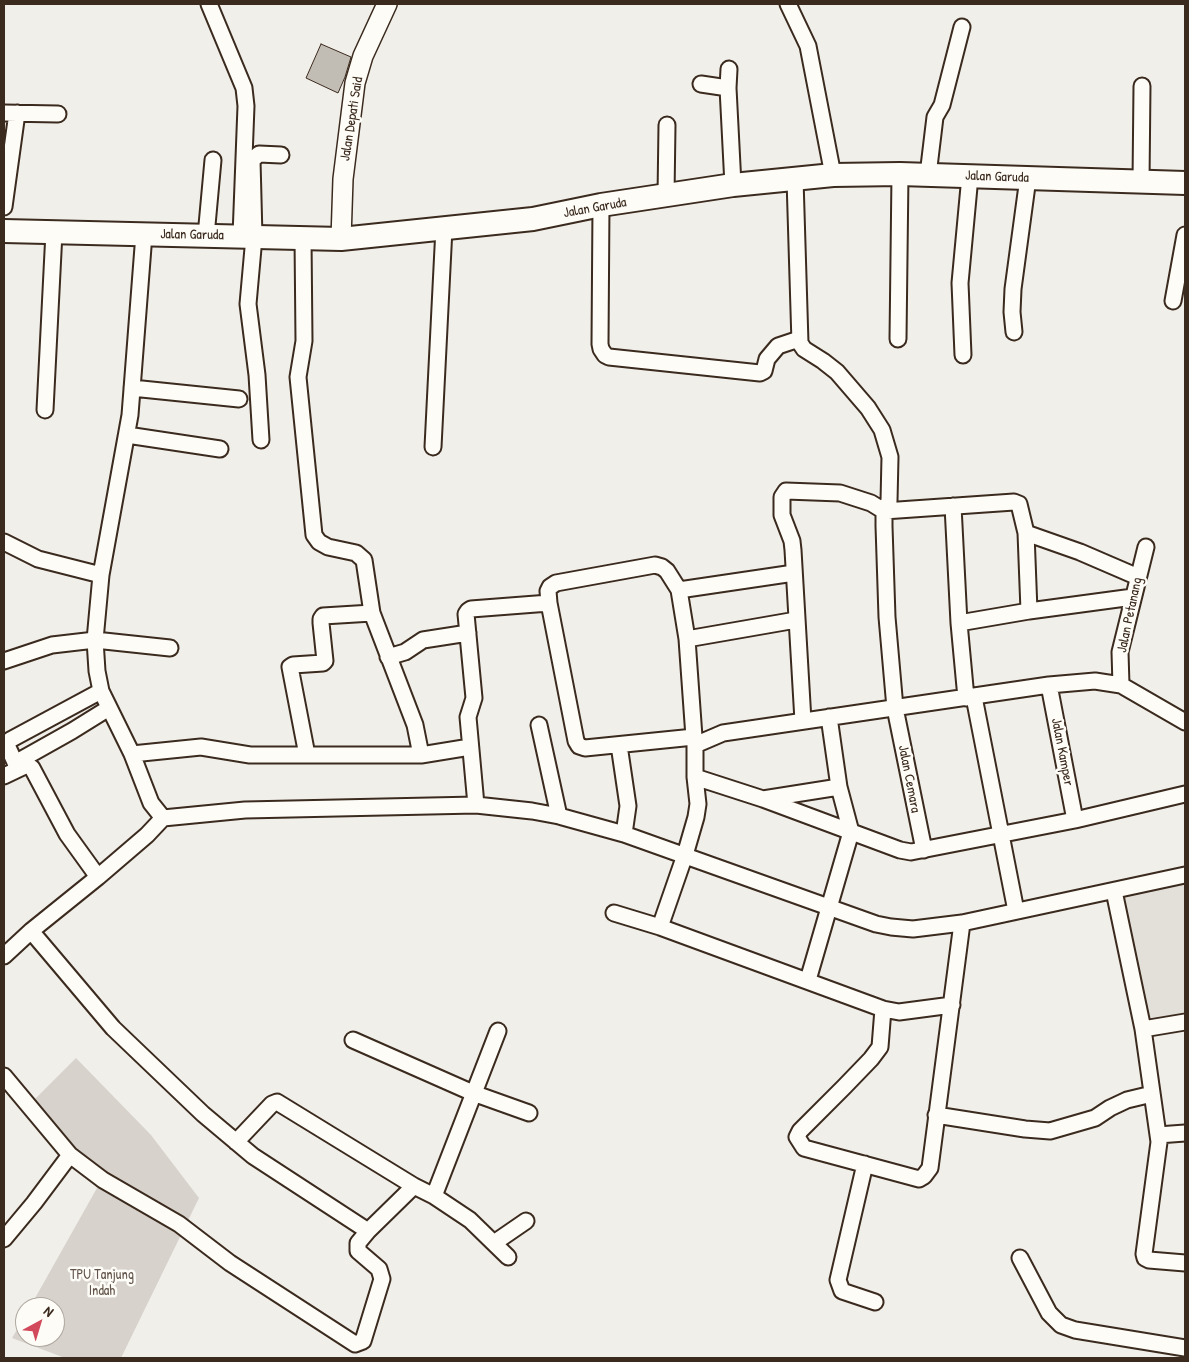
<!DOCTYPE html>
<html>
<head>
<meta charset="utf-8">
<style>
	body { margin:0 }
	#map { position:relative; width:1189px; height:1362px; overflow:hidden; background:#f1efea; font-family:"Patrick Hand",sans-serif }
	canvas { display:block }
	.frame { position:absolute; inset:0; border:5px solid #3b2a1e; pointer-events:none }
	.north { position:absolute; left:15px; top:1297px; width:50px; height:50px; box-sizing:border-box; background:#fdfcf7; border:1px solid #afa8a0; border-radius:50%; rotate:39deg; font-size:14px; font-weight:700; line-height:20px; text-align:center; color:#3b2a1e }
	.north::after { content:''; display:block; margin:auto; width:18px; height:22px; background:#d1495b; clip-path:polygon(50% 0,100% 100%,50% 72%,0 100%) }
</style>
</head>
<body>
<div id="map">
<canvas width="1189" height="1362"></canvas>
<div class="frame"></div>
<div class="north">N</div>
</div>
<script>
const context = document.querySelector('canvas').getContext('2d');
context.lineJoin = 'round';
function fill(path, color) { context.fillStyle = color; context.fill(path, 'evenodd'); }
const shape = rows => new Path2D(rows.map(r => 'M' + r).join(''));
function strokePath(path, color, width, dash) { context.strokeStyle = color; context.lineWidth = width; context.lineCap = dash ? 'butt' : 'round'; context.setLineDash(dash || []); context.stroke(path); }
function drawText(font, color, halo, rows, align = 'center') {
  context.font = font + ' "Patrick Hand",sans-serif'; context.lineWidth = 5; context.setLineDash([]); context.textBaseline = 'middle'; context.strokeStyle = halo; context.fillStyle = color; for (const [text, x, y, turn = 0] of rows) {
    context.save(); context.translate(x, y); context.rotate((+turn || 0) * Math.PI / 180); context.textAlign = isNaN(turn) ? turn : align; if (halo) context.strokeText(text, 0, 0); context.fillText(text, 0, 0); context.restore();
  }
}
const built = shape([
	[1185,883,1185,1014,1149,1018,1124,895]
]);
const green = shape([
	[76,1058,151,1135,199,1198,121,1358,65,1358,12,1338,25,1316,25,1337,55,1337,55,1307,30,1307,97,1188,35,1099]
]);
const building = shape([
	[321,44,351,57,345,77,338,93,306,78,321,44]
]);
const minor = shape([
	[209,4,244,88,246,106,241,236],
	[788,4,808,46,833,175],
	[729,69,728,88,733,185],
	[701,84,728,88],
	[4,113,58,114],
	[928,175,935,117,942,105,962,27],
	[795,179,800,343,804,349,823,361,837,372,868,408,882,430,890,457,889,501,884,511,884,526,887,617,895,708,924,850],
	[1141,182,1142,86],
	[666,196,667,125],
	[601,205,600,344,601,349,605,355,609,357,760,373,764,371,767,359,778,346,799,339],
	[4,207,17,113],
	[144,234,130,415,101,575,95,640,97,671,101,691,132,754,151,803,163,818],
	[206,236,213,160],
	[303,238,304,341,298,377,314,535,319,542,328,547,356,553,364,560,372,613,415,725,421,755],
	[1173,301,1185,235],
	[1014,332,1012,312,1013,289,1028,178],
	[898,339,900,174],
	[963,355,960,283,970,176],
	[132,388,239,399],
	[45,410,54,232],
	[127,435,220,449],
	[261,440,257,375,248,304,254,237,252,160,259,154,281,155],
	[433,447,444,228],
	[953,506,959,623,966,698],
	[1026,533,1080,552,1138,577],
	[4,542,38,559,101,575],
	[679,590,794,573],
	[959,623,1029,611,1133,597],
	[687,639,796,620],
	[388,657,405,652,423,640,468,633],
	[4,661,52,645,95,640,170,648],
	[1049,685,1075,820],
	[1121,685,1120,652,1146,547],
	[974,697,1016,911],
	[803,721,793,550,792,541,782,515,782,497,786,491,840,493,871,503,884,511,1014,502,1019,504,1026,533,1029,611],
	[539,725,559,816],
	[694,737,585,748,579,746,576,741,549,603,548,591,550,587,556,583,655,565,662,567,667,571,679,590,687,639,694,737,695,745],
	[619,745,628,806,624,834],
	[132,754,201,747,250,755,421,755,470,747],
	[307,755,290,667,293,665,323,663,325,661,321,623,321,619,323,616,372,613],
	[15,763,72,731,109,708],
	[18,769,7,745,10,740,101,691],
	[4,776,25,766,29,766,32,768,67,834,98,877],
	[695,777,763,799,839,787],
	[763,799,900,850,911,852,1075,820,1185,794],
	[476,805,468,717,474,698,466,614,468,611,471,609,549,603],
	[1114,891,1143,1029,1159,1142,1144,1254,1145,1258,1149,1260,1185,1263],
	[614,913,660,927,883,1009,899,1012,952,1005],
	[660,927,685,855,696,817,698,804,695,777,695,745,723,733,1049,685,1095,681,1121,685,1185,722],
	[31,931,113,1028,203,1114,253,1156,368,1231],
	[4,956,31,931,98,877,147,835,163,818,245,810,476,805,532,811,559,816,624,834,876,924,891,927,913,929,962,923,1185,875],
	[808,980,851,832,839,787,829,717],
	[883,1009,880,1047,871,1059,844,1087,800,1131,797,1137,804,1148,919,1179,924,1176,930,1168,962,923],
	[1143,1029,1185,1022],
	[353,1040,473,1093,529,1113],
	[4,1076,70,1155,103,1180,179,1224,230,1263,355,1344,363,1341,382,1279,379,1269,358,1251,358,1243,368,1231,414,1186],
	[936,1115,1025,1129,1050,1131,1095,1118,1110,1108,1127,1100,1152,1094],
	[1158,1135,1185,1133],
	[236,1142,272,1104,277,1102,414,1186,434,1196,470,1220,508,1257],
	[865,1164,838,1280,842,1291,875,1302],
	[434,1196,498,1031],
	[4,1239,34,1203,70,1155],
	[494,1243,526,1221],
	[1020,1258,1049,1313,1061,1325,1075,1330,1185,1348]
]);
const major = shape([
	[341,239,343,179,355,83,363,56,387,4]
]);
const highway = shape([
	[4,231,341,239,533,219,601,205,733,185,833,175,900,174,1185,183]
]);
const streetNames = [
	["Jalan Depati Said",352,119,-81],
	["Jalan Garuda",997,177,2],
	["Jalan Garuda",595,208,-10],
	["Jalan Garuda",192,235,1],
	["Jalan Petanang",1130,615,-78],
	["Jalan Kamper",1062,752,79],
	["Jalan Cemara",909,779,79]
];
const parkNames = [
	["TPU Tanjung",102,1275],
	["Indah",102,1291]
];
fill(built, '#e3e0da');
fill(green, '#d7d2cc');
fill(building, '#c1bcb4');
strokePath(building, '#3b2a1e', 1);
strokePath(minor, '#3b2a1e', 19);
strokePath(major, '#3b2a1e', 22);
strokePath(highway, '#3b2a1e', 26);
strokePath(minor, '#fdfcf7', 15);
strokePath(major, '#fdfcf7', 19);
strokePath(highway, '#fdfcf7', 22);
drawText('14px', '#3b2a1e', '#fdfcf7', streetNames);
drawText('14px', '#62544a', '#fdfcf7', parkNames);
</script>
</body>
</html>
